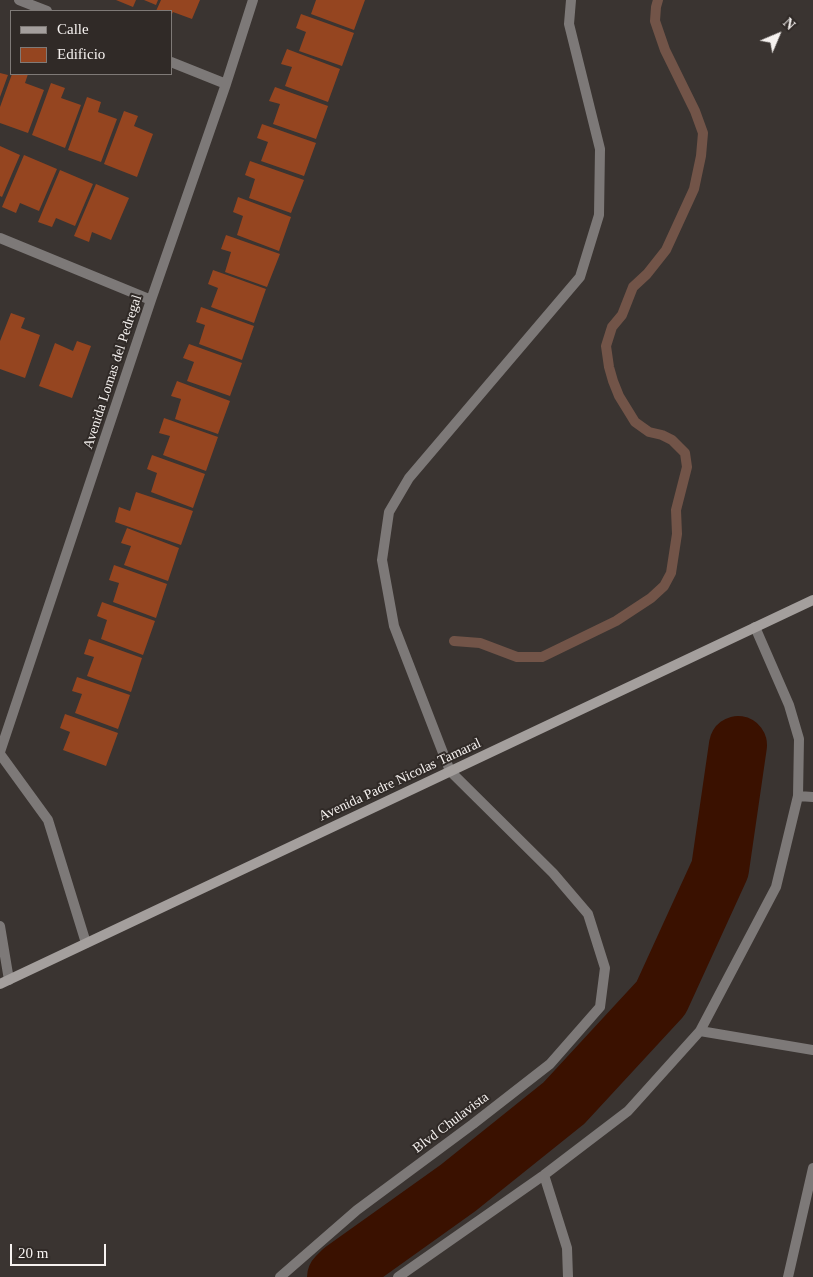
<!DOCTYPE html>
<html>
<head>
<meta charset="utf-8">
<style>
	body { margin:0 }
	#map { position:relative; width:813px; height:1277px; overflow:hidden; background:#3a3431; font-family:Georgia,serif }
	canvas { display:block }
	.legend { position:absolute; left:10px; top:10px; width:162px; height:65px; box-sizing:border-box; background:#302a27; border:1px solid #7f7a77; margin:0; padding:6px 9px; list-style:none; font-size:15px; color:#f6f2f0 }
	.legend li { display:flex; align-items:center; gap:10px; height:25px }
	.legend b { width:25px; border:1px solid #7f7a77 }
	.north { position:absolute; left:753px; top:10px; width:50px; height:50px; -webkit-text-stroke:4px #302a27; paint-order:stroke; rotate:45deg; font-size:14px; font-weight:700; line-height:20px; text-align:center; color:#f6f2f0 }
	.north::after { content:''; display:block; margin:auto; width:18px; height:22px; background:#f6f2f0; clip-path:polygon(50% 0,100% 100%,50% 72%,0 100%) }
	.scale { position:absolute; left:10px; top:1244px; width:96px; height:22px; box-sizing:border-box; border:2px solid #f6f2f0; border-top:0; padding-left:6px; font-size:15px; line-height:18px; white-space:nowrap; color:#f6f2f0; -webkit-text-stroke:4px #302a27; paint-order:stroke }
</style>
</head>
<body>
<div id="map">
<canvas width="813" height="1277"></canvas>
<ul class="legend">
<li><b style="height:6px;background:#a49f9d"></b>Calle</li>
<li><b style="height:14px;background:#954520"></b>Edificio</li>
</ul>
<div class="north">N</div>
<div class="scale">20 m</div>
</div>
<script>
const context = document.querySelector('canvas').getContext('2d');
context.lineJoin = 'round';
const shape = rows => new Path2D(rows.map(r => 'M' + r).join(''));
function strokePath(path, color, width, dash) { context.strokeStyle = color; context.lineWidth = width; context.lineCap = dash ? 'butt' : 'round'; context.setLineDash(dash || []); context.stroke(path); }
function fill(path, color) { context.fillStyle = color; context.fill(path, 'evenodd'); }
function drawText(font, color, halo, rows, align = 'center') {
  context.font = font + ' Georgia,serif'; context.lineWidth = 4; context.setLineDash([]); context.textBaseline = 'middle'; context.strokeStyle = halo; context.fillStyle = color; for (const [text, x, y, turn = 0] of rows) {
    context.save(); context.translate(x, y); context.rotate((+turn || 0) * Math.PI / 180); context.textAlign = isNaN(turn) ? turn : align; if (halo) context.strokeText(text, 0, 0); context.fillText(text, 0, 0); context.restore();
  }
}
const stream = shape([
	[454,641,480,643,517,657,542,657,616,621,651,598,664,586,671,573,677,534,676,510,687,467,685,453,672,440,662,435,649,432,635,422,619,396,613,381,609,367,606,346,612,327,622,315,633,287,647,274,666,250,694,189,701,156,703,133,695,111,665,50,655,21,656,7,658,0]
]);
const river = shape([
	[336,1277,343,1270,458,1188,564,1103,661,998,720,869,738,745]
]);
const building = shape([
	[116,0,136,0,133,7],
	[144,0,158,0,156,5],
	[161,0,200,0,192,19,173,12,171,16,171,11,156,11],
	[316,0,365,0,354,30,311,14],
	[301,14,354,33,342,66,299,51,306,32,296,28],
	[287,49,340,69,328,102,285,86,292,67,281,64],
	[0,73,8,75,0,97],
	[12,74,28,74,25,83,44,90,28,133,0,123,0,107],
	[51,83,65,88,61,98,81,105,65,148,32,135],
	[275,87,328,106,316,139,273,124,280,104,269,101],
	[87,97,101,102,98,112,117,119,101,162,68,150],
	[124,111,138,116,134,126,153,134,137,177,104,164],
	[262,124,316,143,304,176,261,161,268,142,257,138],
	[0,146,20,155,2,197,0,196],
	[24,155,57,169,39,211,20,203,16,213,2,207],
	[250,161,304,180,291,213,249,198,255,179,245,175],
	[60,170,93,184,75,226,56,218,52,227,38,222],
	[96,184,129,198,111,240,92,232,89,242,74,236],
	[238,197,291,217,279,251,237,235,243,216,233,212],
	[226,235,280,254,267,287,225,272,231,252,221,249],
	[213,270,266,289,254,323,211,307,218,288,208,284],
	[201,307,254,326,242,360,199,344,205,325,196,322],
	[11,313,25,318,21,328,40,335,25,378,0,369,0,341],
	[77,341,91,346,72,398,39,386,55,343,73,351],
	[189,344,242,363,230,396,187,381,194,362,183,358],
	[177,381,230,401,218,434,175,419,181,399,171,396],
	[164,418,218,437,206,471,163,455,170,436,159,433],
	[152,455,205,474,193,508,151,492,157,473,147,469],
	[136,492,193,511,181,545,115,522,119,507,130,511],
	[127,528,179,548,168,581,124,565,131,546,121,543],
	[114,565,167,584,156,618,113,602,119,583,109,580],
	[102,602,155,621,143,655,101,639,107,620,97,616],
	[89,639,142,658,131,692,87,676,94,657,84,654],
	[77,677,130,695,118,729,75,713,82,694,72,691],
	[65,714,118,733,106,766,63,750,70,732,60,728]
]);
const street = shape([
	[19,0,47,11],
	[171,62,226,84],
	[0,238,151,300],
	[0,752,151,300,226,84,253,0],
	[0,754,48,820,86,943],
	[798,796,813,797],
	[0,926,9,980],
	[700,1031,813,1050],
	[544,1175,567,1248,568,1277],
	[280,1277,357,1210,473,1124,550,1064,600,1007,605,968,588,914,553,873,450,771,394,626,382,560,389,512,409,478,580,277,599,215,600,149,569,24,571,0],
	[398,1277,544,1175,628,1111,700,1031,776,887,798,796,799,739,789,705,755,627],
	[788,1277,813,1168]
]);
const secondary = shape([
	[0,984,813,600]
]);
const streetNames = [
	["Avenida Lomas del Pedregal",113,372,-72],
	["Avenida Padre Nicolas Tamaral",400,780,-25],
	["Blvd Chulavista",451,1123,-37]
];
strokePath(stream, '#725448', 10);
strokePath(river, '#3a1100', 58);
fill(building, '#954520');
strokePath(street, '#7d7978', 10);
strokePath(secondary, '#a49f9d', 10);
drawText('14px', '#f6f2f0', '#302a27', streetNames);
</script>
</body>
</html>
